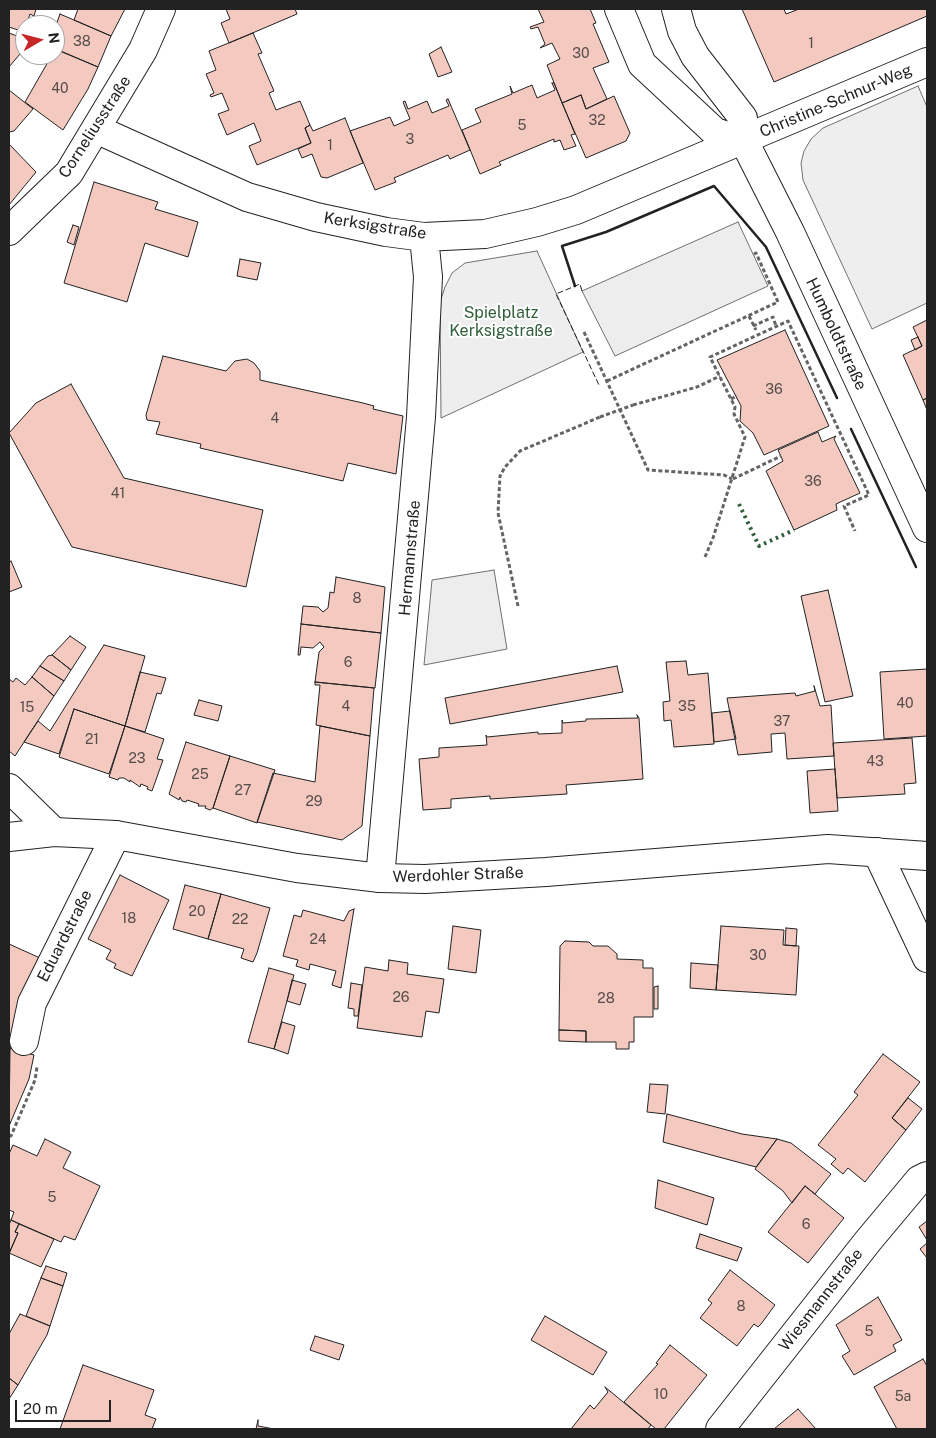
<!DOCTYPE html>
<html>
<head>
<meta charset="utf-8">
<style>
	body { margin:0 }
	#map { position:relative; width:936px; height:1438px; overflow:hidden; background:#fff; font-family:"Public Sans",sans-serif }
	canvas { display:block }
	.frame { position:absolute; inset:0; border:10px solid #222; pointer-events:none }
	.north { position:absolute; left:15px; top:15px; width:50px; height:50px; box-sizing:border-box; background:#fff; border:1px solid #a7a7a7; border-radius:50%; rotate:82deg; font-size:14px; font-weight:700; line-height:20px; text-align:center; color:#222 }
	.north::after { content:''; display:block; margin:auto; width:18px; height:22px; background:#c62828; clip-path:polygon(50% 0,100% 100%,50% 72%,0 100%) }
	.scale { position:absolute; left:15px; top:1400px; width:96px; height:22px; box-sizing:border-box; border:2px solid #222; border-top:0; padding-left:6px; font-size:15px; line-height:18px; white-space:nowrap; color:#222; -webkit-text-stroke:4px #fff; paint-order:stroke }
</style>
</head>
<body>
<div id="map">
<canvas width="936" height="1438"></canvas>
<div class="frame"></div>
<div class="north">N</div>
<div class="scale">20 m</div>
</div>
<script>
const context = document.querySelector('canvas').getContext('2d');
context.lineJoin = 'round';
function fill(path, color) { context.fillStyle = color; context.fill(path, 'evenodd'); }
const shape = rows => new Path2D(rows.map(r => 'M' + r).join(''));
function strokePath(path, color, width, dash) { context.strokeStyle = color; context.lineWidth = width; context.lineCap = dash ? 'butt' : 'round'; context.setLineDash(dash || []); context.stroke(path); }
function drawText(font, color, halo, rows, align = 'center') {
  context.font = font + ' "Public Sans",sans-serif'; context.lineWidth = 4; context.setLineDash([]); context.textBaseline = 'middle'; context.strokeStyle = halo; context.fillStyle = color; for (const [text, x, y, turn = 0] of rows) {
    context.save(); context.translate(x, y); context.rotate((+turn || 0) * Math.PI / 180); context.textAlign = isNaN(turn) ? turn : align; if (halo) context.strokeText(text, 0, 0); context.fillText(text, 0, 0); context.restore();
  }
}
const green = shape([
	[918,86,927,107,927,303,872,329,803,180,801,163,804,151,811,139,823,128,918,86],
	[537,251,583,352,441,418,440,302,445,287,452,273,465,263,537,251]
]);
const parking = shape([
	[738,222,768,286,615,356,582,291,738,222],
	[494,570,507,649,424,665,432,580,494,570]
]);
const building = shape([
	[9,9,36,9,34,16,30,14,24,32,9,27,9,9],
	[78,9,125,9,111,36,74,20,78,9],
	[226,9,295,9,297,14,229,43,221,23,230,19,226,9],
	[538,9,590,9,596,23,593,24,609,62,593,68,607,99,586,109,581,95,562,103,547,65,560,59,552,43,540,48,545,44,538,27,531,29,530,27,544,22,538,9],
	[742,9,784,9,786,14,799,9,927,9,927,16,774,82,742,9],
	[60,14,111,36,98,67,55,49,55,28,60,14],
	[9,33,25,39,25,48,9,67,9,33],
	[253,33,262,53,258,54,274,91,269,93,276,110,300,101,310,125,305,128,311,143,257,165,249,146,261,141,254,123,227,135,218,114,229,110,222,93,211,97,210,95,214,93,206,74,216,70,209,51,253,33],
	[441,47,452,72,438,77,429,54,441,47],
	[56,49,98,67,88,89,63,130,25,102,52,55,55,55,56,49],
	[552,83,554,83,575,134,571,135,576,146,564,150,560,140,554,142,554,139,499,162,501,165,480,174,462,130,481,122,475,109,512,94,510,86,513,93,532,85,537,98,555,90,552,83],
	[9,90,33,109,14,131,9,132,9,90],
	[581,95,586,109,614,96,630,133,626,141,586,158,562,103,581,95],
	[448,99,470,150,450,159,448,155,394,178,396,182,375,190,350,131,390,117,394,126,410,119,403,102,405,101,408,109,427,101,432,113,449,106,446,100,448,99],
	[345,118,363,163,327,178,321,177,312,154,302,158,298,149,311,143,305,128,310,125,313,131,345,118],
	[9,144,36,172,9,205,9,144],
	[94,182,158,202,155,209,198,222,188,257,145,243,127,302,64,283,94,182],
	[73,225,79,227,74,245,67,242,73,225],
	[240,259,261,263,257,280,237,276,240,259],
	[927,320,927,398,923,400,903,355,922,346,913,327,927,320],
	[785,330,829,426,764,455,753,433,740,421,741,406,717,360,785,330],
	[918,337,922,346,915,350,911,340,918,337],
	[163,356,226,371,235,361,247,359,254,363,260,371,260,380,363,403,374,406,373,409,403,416,396,474,348,463,343,481,200,448,201,444,156,434,160,422,147,420,146,415,163,356],
	[71,384,124,478,263,510,246,587,72,547,9,433,36,403,71,384],
	[927,398,927,410,923,400,927,398],
	[818,432,822,442,836,436,834,439,860,493,836,504,837,510,794,530,766,471,783,461,778,450,818,432],
	[11,561,22,587,9,592,9,563,11,561],
	[336,577,385,587,381,633,301,624,303,606,318,607,323,612,328,608,330,592,334,593,336,577],
	[828,590,853,696,825,702,801,596,828,590],
	[301,624,381,633,375,688,315,682,319,652,324,647,320,642,313,648,301,647,300,655,298,655,301,624],
	[70,636,86,647,71,670,52,655,70,636],
	[104,645,145,656,125,726,74,709,59,754,24,742,38,721,50,731,104,645],
	[52,655,71,670,64,681,40,666,48,656,52,655],
	[686,661,688,675,708,673,714,744,674,747,671,720,664,721,663,702,670,701,666,662,686,661],
	[40,666,64,681,54,696,32,677,40,666],
	[617,666,623,692,450,724,445,698,617,666],
	[927,669,927,736,884,739,880,672,927,669],
	[140,672,166,678,161,694,157,693,145,732,125,726,140,672],
	[32,677,54,696,15,756,9,751,9,679,13,682,16,678,25,685,32,677],
	[315,682,374,688,370,736,316,725,320,685,315,685,315,682],
	[814,686,820,706,831,705,834,756,787,759,785,733,771,734,772,752,738,755,727,698,795,693,796,696,815,691,814,686],
	[199,700,222,706,218,721,194,715,199,700],
	[74,709,125,726,109,774,59,757,74,709],
	[730,711,736,739,714,742,712,713,730,711],
	[637,715,639,718,643,779,566,785,567,794,490,799,490,796,451,799,451,808,423,810,419,759,439,757,439,748,487,745,486,735,487,737,538,732,538,734,562,733,562,720,563,723,586,721,586,719,638,718,637,715],
	[125,726,164,739,157,759,163,760,152,791,147,789,148,787,141,784,140,787,130,780,130,782,124,778,119,778,118,780,109,777,125,726],
	[320,726,370,736,362,826,342,840,257,822,273,773,315,782,320,726],
	[912,738,916,783,904,784,905,794,837,798,833,743,912,738],
	[186,742,230,756,213,808,210,810,205,808,206,806,198,806,199,804,187,800,186,802,182,801,180,797,179,800,169,794,186,742],
	[230,756,275,770,257,823,213,808,230,756],
	[835,769,838,811,810,813,807,771,835,769],
	[120,875,169,900,132,976,114,968,116,964,106,959,111,950,88,939,120,875],
	[185,885,221,894,208,939,173,929,185,885],
	[221,894,270,908,257,953,253,962,241,958,244,949,208,939,221,894],
	[354,909,341,988,332,985,336,971,310,964,309,970,296,966,298,960,283,956,294,915,301,917,303,910,344,921,349,911,354,909],
	[453,926,481,930,476,973,448,969,453,926],
	[721,926,784,930,783,945,799,946,796,995,716,990,721,926],
	[786,928,797,929,796,946,785,945,786,928],
	[565,941,589,942,593,946,608,946,617,954,617,959,643,960,643,968,653,968,653,1017,634,1017,634,1042,629,1042,629,1049,616,1049,616,1042,586,1042,586,1031,559,1030,560,946,565,941],
	[9,944,40,958,19,1000,9,1054,9,944],
	[389,960,408,963,407,974,444,979,439,1013,426,1011,422,1037,357,1028,365,967,388,971,389,960],
	[691,963,718,965,716,990,690,988,691,963],
	[269,968,294,975,274,1049,248,1042,269,968],
	[292,980,306,984,300,1005,287,1001,292,980],
	[351,983,362,985,358,1016,354,1016,354,1009,348,1008,351,983],
	[658,986,658,1009,654,1009,654,987,658,986],
	[282,1022,295,1026,288,1054,274,1049,282,1022],
	[559,1030,586,1031,586,1042,559,1041,559,1030],
	[10,1048,34,1055,29,1079,9,1126,10,1048],
	[883,1054,920,1082,892,1118,906,1130,865,1182,848,1168,843,1174,831,1164,836,1159,818,1145,858,1095,854,1092,883,1054],
	[650,1084,668,1085,665,1114,647,1112,650,1084],
	[908,1098,922,1109,906,1130,892,1118,908,1098],
	[667,1114,742,1134,777,1139,756,1167,663,1142,667,1114],
	[45,1139,71,1152,63,1168,100,1186,75,1240,64,1236,61,1242,11,1220,14,1212,9,1210,9,1154,13,1145,37,1156,45,1139],
	[777,1139,791,1143,831,1174,815,1194,805,1186,792,1203,783,1191,755,1169,777,1139],
	[658,1180,714,1198,707,1225,655,1208,658,1180],
	[805,1186,844,1218,808,1263,768,1232,805,1186],
	[11,1220,19,1224,15,1232,18,1233,9,1254,9,1225,11,1220],
	[927,1221,927,1240,919,1227,927,1221],
	[19,1224,54,1239,41,1267,9,1253,18,1233,15,1232,19,1224],
	[700,1234,742,1248,737,1261,696,1248,700,1234],
	[927,1243,927,1258,920,1249,927,1243],
	[46,1266,67,1273,63,1286,41,1278,46,1266],
	[730,1270,775,1305,761,1324,758,1327,754,1324,737,1346,700,1318,712,1303,708,1300,730,1270],
	[41,1278,63,1286,50,1326,26,1316,41,1278],
	[878,1297,902,1340,893,1345,896,1351,854,1375,842,1356,850,1351,836,1325,878,1297],
	[20,1314,50,1326,47,1335,18,1385,9,1378,9,1334,20,1314],
	[545,1316,607,1352,593,1375,531,1340,545,1316],
	[315,1336,344,1345,339,1360,310,1350,315,1336],
	[670,1345,707,1375,664,1429,656,1429,624,1402,658,1364,656,1363,670,1345],
	[923,1359,927,1366,927,1429,897,1429,874,1387,923,1359],
	[83,1365,154,1390,145,1415,156,1419,152,1429,60,1429,83,1365],
	[9,1378,18,1385,9,1399,9,1378],
	[605,1387,651,1425,648,1429,571,1429,590,1405,594,1409,608,1392,605,1387],
	[798,1409,816,1429,774,1429,798,1409],
	[258,1420,258,1426,274,1429,256,1429,258,1420]
]);
const path = shape([
	[749,316,756,330],
	[753,326,773,317,776,326],
	[584,332,648,470,724,475,732,479],
	[607,381,778,302,756,253,753,255],
	[731,399,737,396],
	[633,405,697,387,720,376],
	[733,479,781,456],
	[705,557,713,538,745,437,734,414,735,407,710,357,788,321,869,495,844,506,855,531],
	[518,606,498,513,500,476,505,467,520,451,600,417],
	[9,1136,11,1136,35,1080,37,1067]
]);
const street = shape([
	[96,129,247,197,316,217,386,232,424,237,485,234,537,222,576,210,927,62],
	[9,231,69,173,143,50,161,9],
	[9,788,54,832],
	[877,852,927,958],
	[380,878,421,417,428,277,424,237],
	[24,1041,32,1003,116,835],
	[720,1429,868,1241,919,1180,927,1176]
]);
const secondary = shape([
	[619,9,642,64,715,132,744,141],
	[676,9,682,31,695,56,743,118,744,141,790,232,927,528],
	[9,837,54,832,116,835,297,868,380,878,425,879,546,872,828,849,927,856]
]);
const pathBridge = shape([
	[600,417,633,405]
]);
const hedge = shape([
	[739,504,759,546,794,530]
]);
const fence = shape([
	[582,291,580,284,556,294,599,385]
]);
const wall = shape([
	[575,286,562,246,606,232,714,186,766,247,837,398],
	[851,429,916,567]
]);
const numberNames = [
	["38",82,42],
	["1",811,44],
	["30",581,54],
	["40",60,89],
	["32",597,121],
	["5",522,126],
	["3",410,140],
	["1",330,146],
	["36",774,390],
	["4",275,419],
	["36",813,482],
	["41",118,494],
	["8",357,599],
	["6",348,663],
	["40",905,704],
	["4",346,707],
	["35",687,707],
	["15",27,708],
	["37",782,722],
	["21",92,740],
	["23",137,759],
	["43",875,762],
	["25",200,775],
	["27",243,791],
	["29",314,802],
	["20",197,912],
	["18",129,919],
	["22",240,920],
	["24",318,940],
	["30",758,956],
	["26",401,998],
	["28",606,999],
	["5",52,1198],
	["6",806,1225],
	["8",741,1307],
	["5",869,1332],
	["10",661,1395],
	["5a",903,1397]
];
const streetNames = [
	["Christine-Schnur-Weg",836,101,-23],
	["Corneliusstraße",95,127,-57],
	["Kerksigstraße",375,226,9],
	["Humboldtstraße",836,334,65],
	["Hermannstraße",410,558,-85],
	["Werdohler Straße",458,875,-2],
	["Eduardstraße",65,936,-63],
	["Wiesmannstraße",821,1300,-52]
];
const parkNames = [
	["Spielplatz",501,313],
	["Kerksigstraße",501,331]
];
fill(green, '#eee');
strokePath(green, '#6f6f6f', 1);
fill(parking, '#ededed');
strokePath(parking, '#6f6f6f', 1);
fill(building, '#f3c9c0');
strokePath(building, '#222', 1);
strokePath(street, '#222', 30);
strokePath(secondary, '#222', 30);
strokePath(path, '#646464', 3, [4, 2.5]);
strokePath(street, '#fff', 28);
strokePath(secondary, '#fff', 28);
strokePath(pathBridge, '#646464', 3, [4, 2.5]);
strokePath(hedge, '#2f5e38', 4, [2.5, 4]);
strokePath(fence, '#222', 1, [6, 2.5]);
strokePath(wall, '#222', 2.5);
drawText('14px', '#564c4a', null, numberNames);
drawText('16px', '#222', '#fff', streetNames);
drawText('16px', '#2f5e38', '#fff', parkNames);
</script>
</body>
</html>
